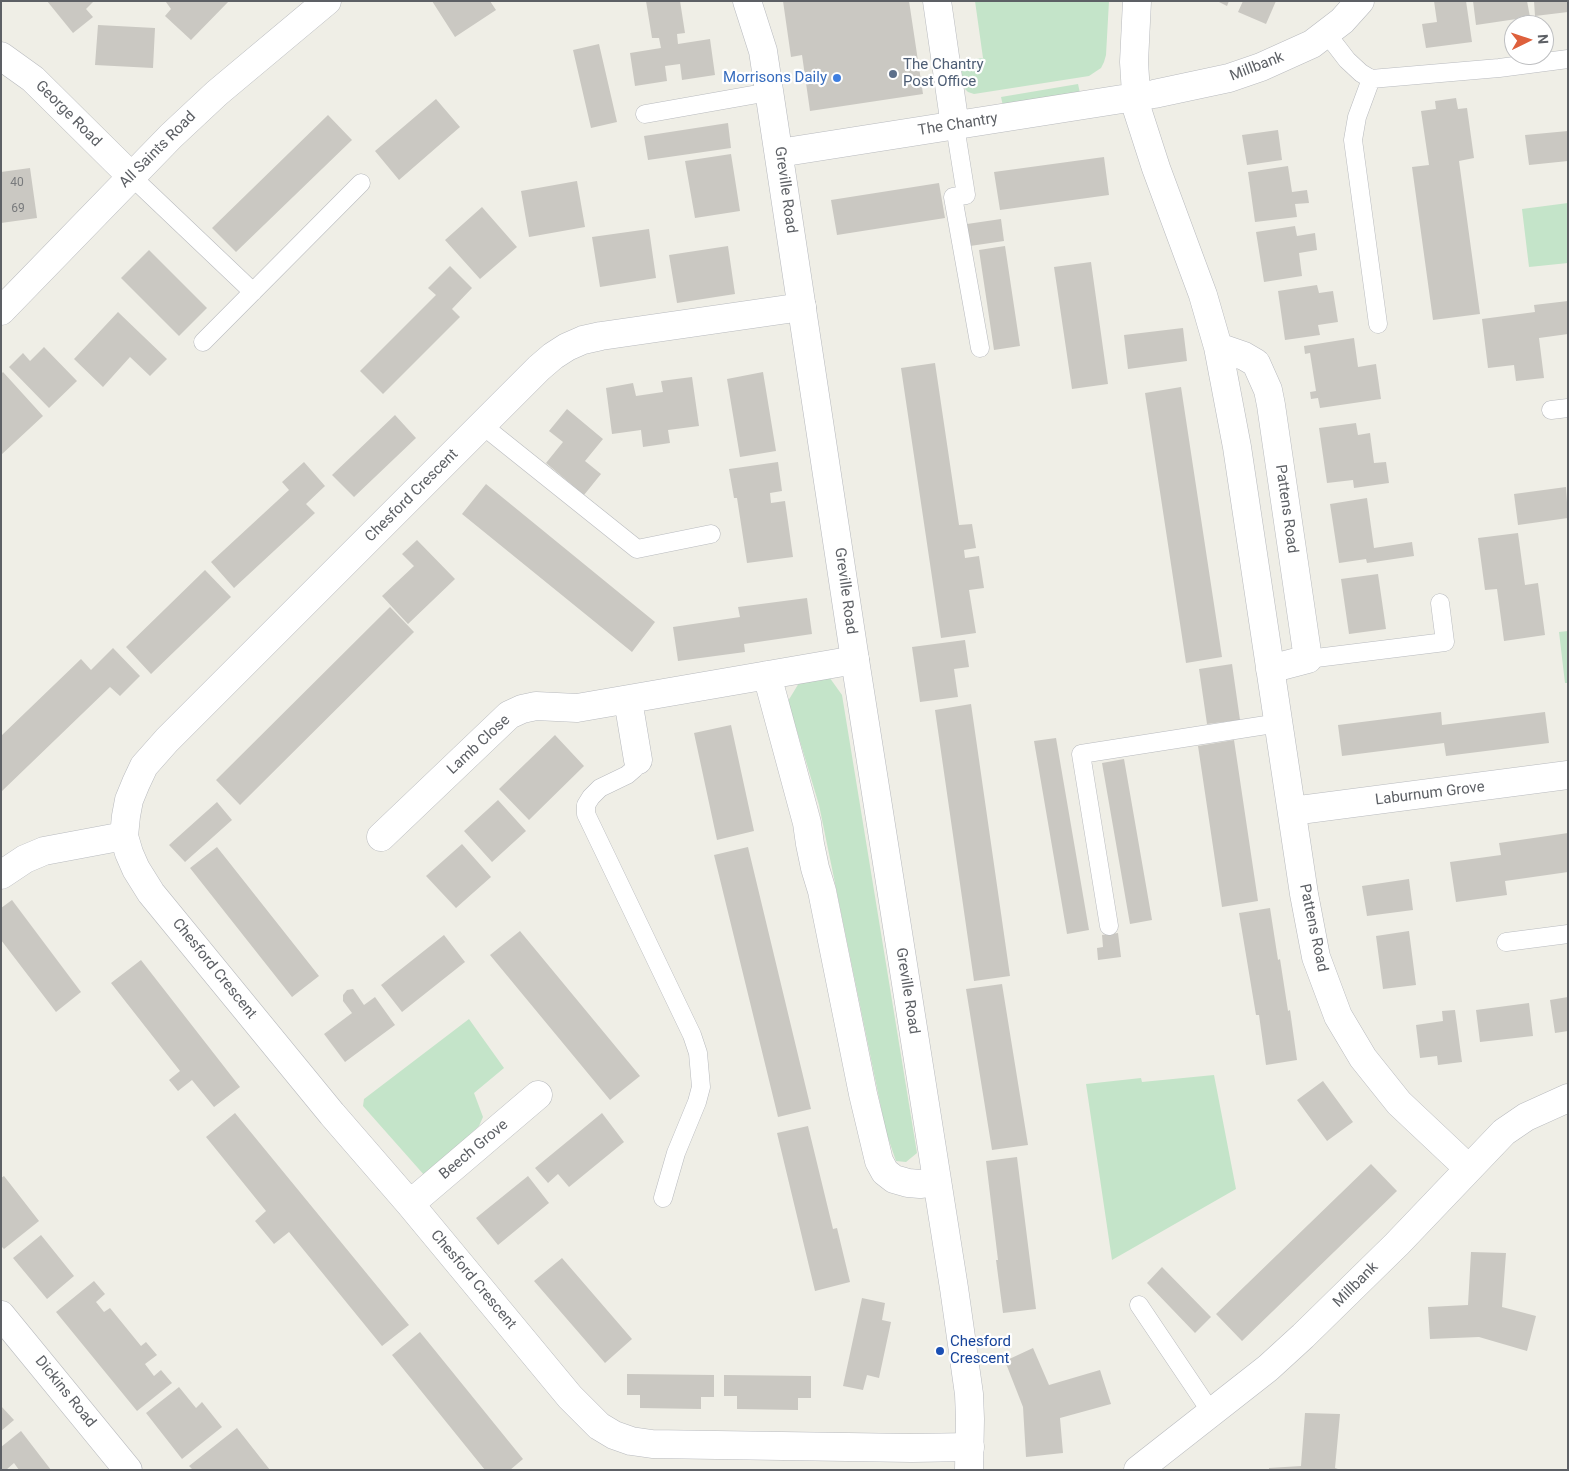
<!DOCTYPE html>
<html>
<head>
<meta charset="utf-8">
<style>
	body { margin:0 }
	#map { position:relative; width:1569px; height:1471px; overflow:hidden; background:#efeee6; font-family:Roboto,sans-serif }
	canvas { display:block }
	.frame { position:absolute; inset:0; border:2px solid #5d6065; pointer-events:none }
	.north { position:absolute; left:1504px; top:15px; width:50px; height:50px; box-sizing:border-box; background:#fff; border:1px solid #bebfc1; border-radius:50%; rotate:86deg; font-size:14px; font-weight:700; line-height:20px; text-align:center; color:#5d6065 }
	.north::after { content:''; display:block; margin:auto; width:18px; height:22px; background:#de603c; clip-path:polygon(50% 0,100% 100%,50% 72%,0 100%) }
</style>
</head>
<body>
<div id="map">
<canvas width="1569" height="1471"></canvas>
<div class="frame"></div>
<div class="north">N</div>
</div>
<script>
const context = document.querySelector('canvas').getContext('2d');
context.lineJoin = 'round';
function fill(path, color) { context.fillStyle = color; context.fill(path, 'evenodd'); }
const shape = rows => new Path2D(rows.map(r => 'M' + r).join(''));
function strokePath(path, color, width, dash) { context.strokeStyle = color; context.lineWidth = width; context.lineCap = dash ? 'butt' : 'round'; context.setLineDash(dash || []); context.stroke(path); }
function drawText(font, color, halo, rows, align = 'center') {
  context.font = font + ' Roboto,sans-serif'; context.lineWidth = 4.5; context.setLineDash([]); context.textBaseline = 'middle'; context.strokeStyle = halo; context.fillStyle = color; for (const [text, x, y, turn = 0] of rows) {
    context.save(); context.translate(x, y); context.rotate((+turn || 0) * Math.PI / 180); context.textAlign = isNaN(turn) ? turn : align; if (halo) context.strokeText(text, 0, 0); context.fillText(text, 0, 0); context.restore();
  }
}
const green = shape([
	[975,1,1109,1,1106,55,1104,62,1101,68,1089,76,974,94,968,92,960,84,956,62,983,58],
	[1078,84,1080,93,1003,106,1001,97],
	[1568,203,1568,263,1529,267,1522,209],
	[1568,631,1568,683,1565,683,1559,632],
	[827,674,842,695,917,1153,906,1162,896,1161,886,1132,819,805,788,701,799,683],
	[469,1019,504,1068,474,1093,483,1117,479,1126,425,1176,363,1106,364,1099],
	[1214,1075,1236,1189,1112,1260,1086,1084,1141,1078,1142,1082]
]);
const building = shape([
	[47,1,94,1,86,9,93,17,73,33],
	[167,1,229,1,191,40,165,16,171,9,166,2],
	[432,1,490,1,496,10,455,37],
	[646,1,680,1,685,33,677,34,678,44,710,39,715,75,682,80,680,64,665,66,667,81,635,86,630,53,661,48,659,38,652,38],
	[783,1,909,1,923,94,810,111,802,55,791,57],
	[1217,1,1229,1,1227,6],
	[1243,1,1276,1,1266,24,1238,12],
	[1434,1,1466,1,1472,42,1426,48,1422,24,1437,22],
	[1473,1,1527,1,1530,17,1476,25],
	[1534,1,1568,1,1568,12,1535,16],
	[98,25,155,28,153,68,95,65],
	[599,44,617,122,591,128,573,50],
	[1456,98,1458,109,1467,108,1474,158,1459,161,1480,314,1433,320,1412,167,1429,165,1421,111,1436,109,1435,101],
	[436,99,460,127,399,180,375,151],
	[328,115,352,140,236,252,212,228],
	[728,123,731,148,648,160,644,136],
	[1278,130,1282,160,1247,165,1242,135],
	[1568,131,1568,161,1529,165,1525,135],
	[731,154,740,211,695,218,685,161],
	[1104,157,1109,195,1000,210,994,172],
	[1288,166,1292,192,1307,190,1309,203,1295,204,1297,217,1255,222,1248,172],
	[30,168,37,218,1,223,1,172],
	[577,181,585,227,529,237,521,191],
	[939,183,945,218,837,235,831,200],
	[482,207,517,247,480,279,445,240],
	[1001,219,1004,241,970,246,967,224],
	[1295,226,1297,236,1315,233,1317,250,1299,253,1302,276,1264,282,1256,232],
	[649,229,656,278,600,287,592,237],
	[728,246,735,294,677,303,669,255],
	[1005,246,1020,346,994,350,979,250],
	[149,250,207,308,179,336,121,278],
	[1091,262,1108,384,1072,389,1054,267],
	[450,266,472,288,452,309,460,317,383,394,360,371,436,295,428,288],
	[1317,285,1319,293,1333,291,1338,322,1318,325,1320,335,1285,340,1278,291],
	[1568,301,1568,334,1539,338,1544,378,1516,381,1514,365,1488,368,1482,319,1535,312,1534,305],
	[118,312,167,359,150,376,130,357,103,387,74,359],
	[1183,328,1187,361,1128,369,1124,335],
	[1354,338,1358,367,1376,364,1381,399,1320,408,1318,398,1311,399,1310,392,1316,391,1310,353,1305,354,1304,346],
	[44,347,77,381,49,408,9,367,23,353,30,361],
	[935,363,959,525,972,524,976,548,964,550,965,558,979,556,984,588,969,590,976,633,941,638,901,368],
	[3,372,43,416,1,455,1,374],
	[763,372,776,451,740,457,727,379],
	[692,377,699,426,668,430,670,443,643,447,641,430,612,434,606,388,633,383,636,396,663,392,661,381],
	[1181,387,1222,657,1186,663,1145,393],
	[567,409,603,439,585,461,601,474,584,495,546,463,563,442,549,431],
	[395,415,416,438,354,497,332,475],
	[1356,423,1358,435,1370,433,1374,463,1386,462,1389,483,1354,488,1353,480,1327,483,1319,428],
	[304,462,325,486,306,504,315,513,234,588,211,562,289,490,282,482],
	[778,462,782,491,770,493,771,503,785,501,793,557,747,563,737,498,734,498,729,469],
	[486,484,655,622,632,652,462,514],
	[1566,487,1568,518,1518,525,1514,494],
	[1367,498,1374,548,1412,542,1414,556,1367,563,1366,559,1339,563,1330,504],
	[1518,533,1525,585,1538,583,1545,635,1504,641,1497,589,1485,590,1478,538],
	[417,540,455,579,408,624,382,596,414,566,402,554],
	[205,570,231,597,151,674,126,647],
	[1378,574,1386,629,1349,634,1341,579],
	[807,598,812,634,744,644,745,652,678,661,673,627,740,617,738,607],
	[390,607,414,632,240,805,216,780],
	[965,640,969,667,954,669,958,697,920,702,912,647],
	[113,648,140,676,120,696,110,687,1,792,1,736,81,659,91,670],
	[1232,664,1240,720,1207,724,1199,669],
	[971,704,1010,976,974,981,935,710],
	[1441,712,1442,725,1545,712,1549,743,1446,756,1444,743,1342,756,1338,725],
	[731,725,754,831,717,840,694,733],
	[555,735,584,766,529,820,499,789],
	[1056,738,1089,930,1067,934,1034,741],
	[1234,740,1258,901,1222,907,1198,746],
	[1124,759,1152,920,1130,924,1102,763],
	[498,800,526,831,492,862,464,831],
	[217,802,232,820,185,862,169,845],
	[1568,833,1568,872,1505,881,1507,895,1456,902,1450,862,1501,855,1499,843],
	[462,844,491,877,456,908,426,876],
	[217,847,319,976,292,997,190,868],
	[748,847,811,1109,778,1117,714,855],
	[1409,879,1413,910,1367,916,1362,886],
	[12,900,81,992,56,1012,1,940,1,908],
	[1270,908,1278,960,1280,959,1288,1011,1290,1010,1297,1060,1266,1065,1259,1015,1256,1015,1239,913],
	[520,931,640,1076,610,1100,490,955],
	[1409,931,1416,985,1383,989,1376,936],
	[1118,933,1121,957,1098,960,1097,948,1103,947,1102,935],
	[444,935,465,962,402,1012,381,985],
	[141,960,240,1087,214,1107,192,1080,178,1091,169,1080,180,1071,111,983],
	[1002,984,1028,1145,992,1150,966,989],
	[353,989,364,1005,375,997,395,1025,345,1062,324,1034,352,1013,343,1001,343,995,347,990],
	[1568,997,1568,1031,1555,1033,1550,1000],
	[1529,1003,1533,1036,1480,1042,1476,1010],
	[1455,1010,1462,1062,1438,1065,1437,1056,1420,1058,1416,1025,1443,1021,1442,1011],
	[1323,1081,1353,1122,1327,1141,1297,1100],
	[235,1113,409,1325,382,1346,289,1232,274,1244,255,1221,266,1211,206,1137],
	[602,1113,624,1142,569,1187,558,1174,548,1183,535,1168],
	[808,1126,833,1229,837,1228,850,1282,815,1291,777,1133],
	[1017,1157,1036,1309,1003,1313,996,1260,998,1260,986,1161],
	[1371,1164,1397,1191,1242,1341,1216,1314],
	[4,1176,39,1221,4,1249,1,1246,1,1178],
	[528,1176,549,1203,498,1245,476,1218],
	[41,1235,74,1276,47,1299,13,1258],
	[1471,1252,1506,1253,1502,1307,1536,1316,1527,1351,1479,1337,1430,1339,1428,1307,1468,1305],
	[562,1258,632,1339,605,1363,534,1281],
	[1162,1267,1211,1317,1195,1333,1147,1283],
	[94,1281,105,1294,96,1302,104,1312,110,1308,141,1346,146,1342,157,1355,145,1364,154,1376,161,1370,172,1383,137,1411,56,1312],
	[862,1298,885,1303,882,1320,891,1322,879,1378,867,1375,863,1390,843,1386],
	[420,1332,523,1459,510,1470,485,1470,392,1355],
	[1033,1348,1049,1385,1100,1370,1111,1404,1060,1418,1063,1453,1026,1457,1023,1407,1005,1361],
	[627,1374,714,1375,714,1397,701,1397,701,1409,640,1408,640,1395,627,1395],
	[724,1375,811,1376,811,1398,798,1398,798,1410,737,1409,737,1396,724,1396],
	[179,1387,196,1408,202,1402,222,1427,182,1459,146,1413],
	[1,1406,14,1420,1,1431],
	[1305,1413,1340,1414,1335,1468,1341,1470,1269,1470,1269,1468,1301,1466],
	[237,1428,270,1470,193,1470,189,1466],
	[21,1431,51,1470,19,1470,14,1463,6,1470,1,1470,1,1447]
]);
const lane = shape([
	[1327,34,1347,60,1361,73,1371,79,1499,68,1568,59],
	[1371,79,1357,117,1353,140,1378,324],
	[645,114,769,92],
	[955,126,966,195,953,197,980,348],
	[131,176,253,292],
	[203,342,361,183],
	[1551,410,1568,408],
	[482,425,637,549,711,534],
	[1308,659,1445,642,1440,603],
	[638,760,634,769,627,775,600,788,591,797,586,805,586,814,692,1035,698,1053,701,1087,697,1102,676,1153,663,1198],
	[1109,926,1081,754,1279,723],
	[1506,942,1568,934],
	[1139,1305,1211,1412]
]);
const street = shape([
	[937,1,955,126],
	[1137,1,1134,62,1137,109,1156,168,1203,295,1218,347,1237,447,1304,894,1316,957,1338,1016,1363,1058,1399,1103,1468,1168],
	[1,56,33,79,131,176],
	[779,153,1154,94,1229,78,1261,67,1312,44,1342,21,1360,1],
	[802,307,601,336,583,340,567,347,553,356,539,368,167,740,144,766,136,783,129,800,126,816,124,836,129,853,136,869,151,893,332,1114,410,1204,570,1397,599,1426,614,1435,631,1441,652,1444,912,1448,970,1447],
	[1,311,171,136,217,93,327,1],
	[1218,347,1244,356,1256,363,1268,390,1271,405,1308,659,1270,669],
	[767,675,807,823,810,844,815,868,822,891,863,1094,879,1161,885,1172,894,1179,908,1183,920,1184,936,1182],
	[628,700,638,760],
	[1292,811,1568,775],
	[381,837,509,715,522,709,536,706,577,708,855,660],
	[1,875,25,859,44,851,124,836],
	[410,1204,538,1095],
	[1,1315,128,1470],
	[1138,1470,1268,1368,1303,1336,1397,1244,1504,1132,1526,1117,1568,1098]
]);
const secondary = shape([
	[747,1,763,51,855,660,954,1288,969,1394,970,1419,969,1470]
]);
const markers = [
	[893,74,5,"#5c6f8a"],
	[837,78,5,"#3f7fe0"],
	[940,1351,5,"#1a4fb4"]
];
const numberNames = [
	["40",17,183],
	["69",18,209]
];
const serviceNames = [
	["The Chantry",903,65],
	["Post Office",903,82]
];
const streetNames = [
	["Millbank",1257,67,-21],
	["George Road",68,114,45],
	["The Chantry",958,125,-9],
	["All Saints Road",158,150,-45],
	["Greville Road",785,190,82],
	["Chesford Crescent",412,496,-45],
	["Pattens Road",1286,509,82],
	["Greville Road",845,591,82],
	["Lamb Close",479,745,-43],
	["Laburnum Grove",1430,794,-7],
	["Pattens Road",1313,928,78],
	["Chesford Crescent",214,969,51],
	["Greville Road",907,991,81],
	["Beech Grove",474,1150,-40],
	["Chesford Crescent",473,1280,50],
	["Millbank",1356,1285,-45],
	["Dickins Road",65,1392,51]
];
const shopNames = [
	["Morrisons Daily",827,78]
];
const transitNames = [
	["Chesford",950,1342],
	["Crescent",950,1359]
];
fill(green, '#c4e4c9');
fill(building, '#cac8c2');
strokePath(lane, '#b8babe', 19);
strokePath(street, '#b8babe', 29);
strokePath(secondary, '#b7b9be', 29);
strokePath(lane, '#fff', 18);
strokePath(street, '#fff', 28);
strokePath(secondary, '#fff', 28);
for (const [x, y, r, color] of markers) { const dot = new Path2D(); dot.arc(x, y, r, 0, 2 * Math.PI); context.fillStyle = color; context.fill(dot); strokePath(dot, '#fff', 2); }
drawText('12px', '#787a7c', null, numberNames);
drawText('15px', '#4e5e75', '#fff', serviceNames, 'left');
drawText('15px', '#5d6065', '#fff', streetNames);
drawText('15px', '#366cbe', '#fff', shopNames, 'right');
drawText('15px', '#164399', '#fff', transitNames, 'left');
</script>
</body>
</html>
